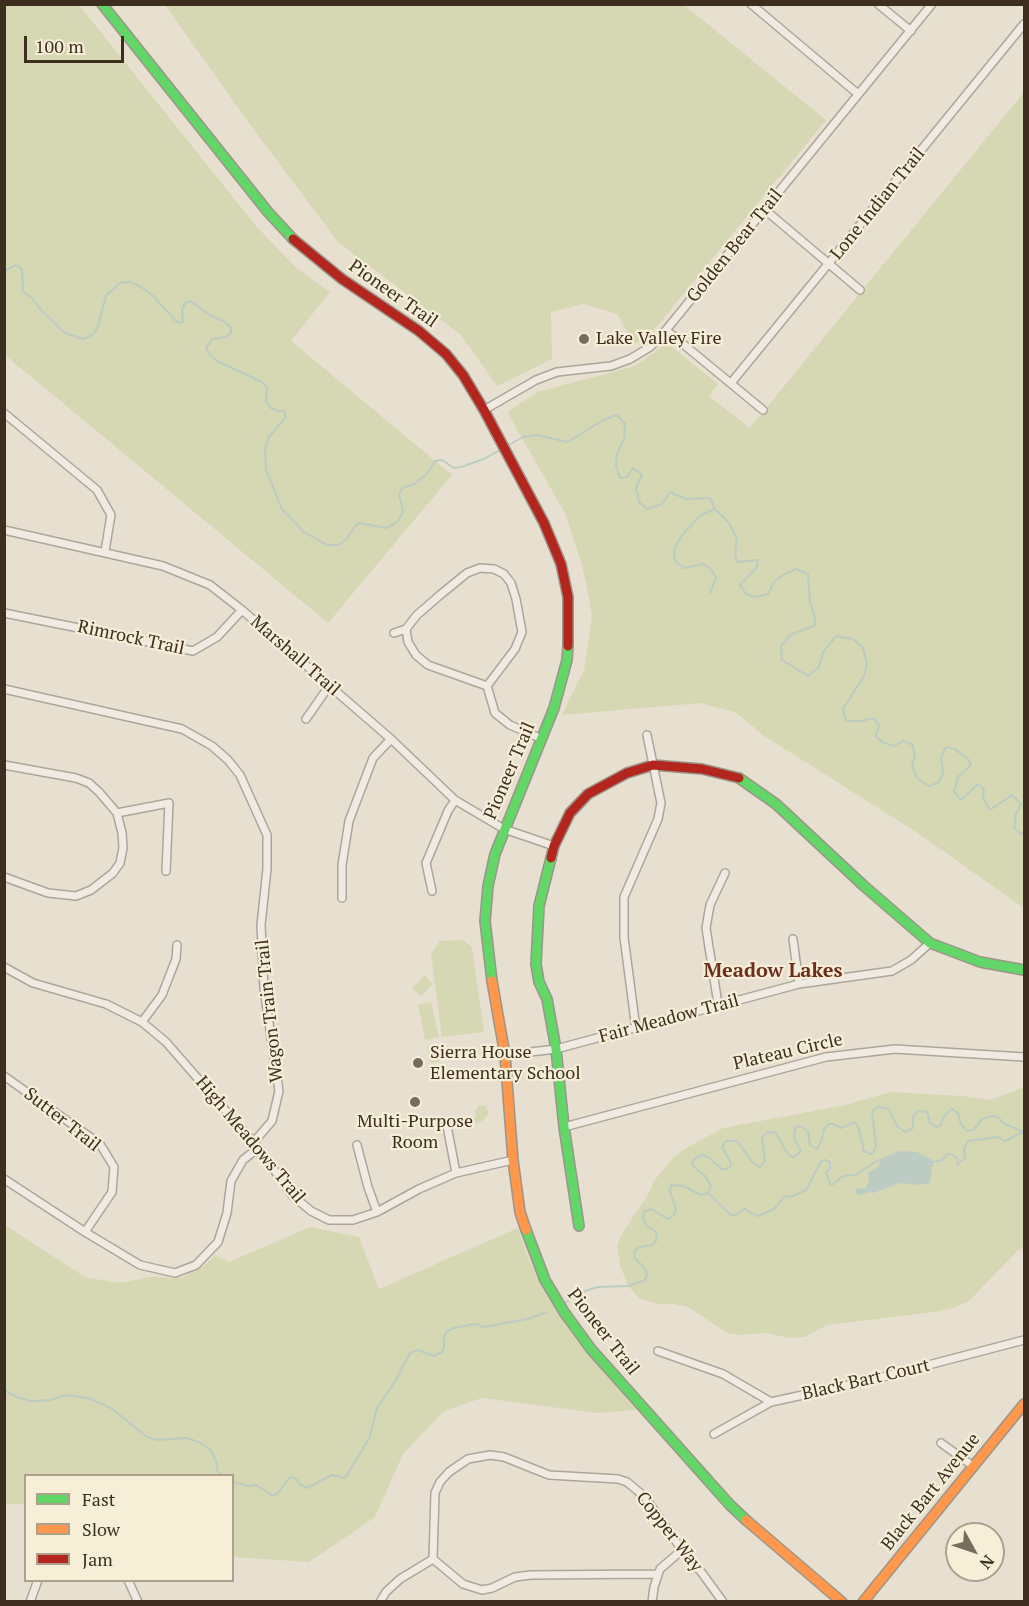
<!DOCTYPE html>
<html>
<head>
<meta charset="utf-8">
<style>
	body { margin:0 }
	#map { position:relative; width:1029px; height:1606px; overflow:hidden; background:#e7e0d1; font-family:"PT Serif",serif }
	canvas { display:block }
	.frame { position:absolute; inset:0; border:6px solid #3d2e20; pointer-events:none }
	.legend { position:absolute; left:24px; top:1474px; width:210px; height:108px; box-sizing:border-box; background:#f7eed8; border:2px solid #ada18e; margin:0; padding:8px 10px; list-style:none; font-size:18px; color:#3d2e20 }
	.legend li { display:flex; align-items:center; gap:12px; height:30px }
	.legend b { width:30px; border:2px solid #ada18e }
	.north { position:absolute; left:945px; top:1522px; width:60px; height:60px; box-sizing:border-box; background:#f7eed8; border:2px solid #ada18e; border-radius:50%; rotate:130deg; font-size:16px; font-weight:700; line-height:24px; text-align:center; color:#3d2e20 }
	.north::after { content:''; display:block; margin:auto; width:21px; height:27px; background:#786c5e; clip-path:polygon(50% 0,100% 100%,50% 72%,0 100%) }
	.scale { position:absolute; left:24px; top:36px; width:100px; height:27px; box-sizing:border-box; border:3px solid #3d2e20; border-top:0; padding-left:8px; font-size:18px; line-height:21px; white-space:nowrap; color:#3d2e20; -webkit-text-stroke:4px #f7eed8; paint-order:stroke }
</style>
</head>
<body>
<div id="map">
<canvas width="1029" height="1606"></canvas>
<div class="frame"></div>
<ul class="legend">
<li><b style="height:8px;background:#63d668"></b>Fast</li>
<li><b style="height:8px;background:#ff974d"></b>Slow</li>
<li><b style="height:8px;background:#b3261e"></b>Jam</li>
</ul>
<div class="north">N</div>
<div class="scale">100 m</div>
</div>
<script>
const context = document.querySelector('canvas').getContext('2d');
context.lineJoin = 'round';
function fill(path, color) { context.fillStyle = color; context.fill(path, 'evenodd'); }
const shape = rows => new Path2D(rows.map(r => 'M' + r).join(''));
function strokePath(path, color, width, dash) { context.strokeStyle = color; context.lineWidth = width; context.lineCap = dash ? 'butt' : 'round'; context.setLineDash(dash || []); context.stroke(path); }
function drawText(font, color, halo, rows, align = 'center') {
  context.font = font + ' "PT Serif",serif'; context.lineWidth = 4.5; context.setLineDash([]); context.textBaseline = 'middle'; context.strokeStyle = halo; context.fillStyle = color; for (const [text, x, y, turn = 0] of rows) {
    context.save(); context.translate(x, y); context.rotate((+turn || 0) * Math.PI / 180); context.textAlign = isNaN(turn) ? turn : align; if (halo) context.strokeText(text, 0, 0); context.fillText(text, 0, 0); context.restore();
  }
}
const green = shape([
	[4,5,79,5,256,226,296,268,330,292,291,341,452,475,328,623,5,355],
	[165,5,684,5,826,120,654,330,645,338,634,344,617,314,584,304,551,312,552,359,497,386,461,335,338,242,251,126],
	[1024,92,1024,908,916,832,766,737,735,712,700,703,562,715,584,670,592,616,589,598,582,565,566,515,507,412,538,392,635,366,667,343,718,384,709,396,750,428],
	[464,940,472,948,484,1032,442,1037,431,954,440,941],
	[425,975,433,984,421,996,412,988],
	[431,1002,439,1037,425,1040,418,1005],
	[437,1046,440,1062,431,1063,427,1047],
	[1022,1088,1024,1088,1024,1247,1018,1250,969,1301,953,1308,934,1312,827,1325,805,1337,788,1338,767,1333,740,1335,727,1333,688,1307,674,1304,658,1304,640,1299,628,1286,620,1265,617,1245,623,1232,649,1193,653,1182,672,1159,683,1150,723,1128,845,1105,891,1092,962,1096,990,1100],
	[479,1105,486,1106,489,1114,482,1121,477,1123,472,1118,476,1117,475,1112],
	[5,1225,85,1277,118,1283,151,1277,182,1278,204,1266,215,1255,229,1262,310,1227,359,1237,379,1289,518,1228,528,1258,548,1298,572,1334,636,1410,597,1413,482,1398,444,1411,403,1454,375,1517,309,1562,233,1557,232,1476,26,1476,25,1504,5,1504]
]);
const water = shape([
	[900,1151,917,1152,933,1160,933,1167,930,1167,932,1174,929,1183,920,1185,900,1183,873,1193,869,1192,861,1195,856,1193,855,1191,857,1189,866,1188,869,1181,868,1173,878,1167,881,1158]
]);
const stream = shape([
	[4,271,16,265,22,269,23,292,32,298,41,310,65,333,83,339,91,336,97,329,106,296,120,283,131,282,143,288,153,296,178,323,183,322,182,310,185,303,191,301,209,315,225,322,231,328,231,333,226,337,212,339,206,349,211,356,219,362,262,382,267,388,266,402,271,408,277,411,285,411,285,418,269,437,265,448,266,470,282,509,304,532,327,545,338,545,346,540,356,525,360,523,386,528,394,524,399,520,403,511,399,494,403,488,414,484,426,475,435,461,442,460,454,468,461,467,484,459,502,449],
	[507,446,523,437,537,435,568,442,603,420,617,415,625,424,624,439,617,454,616,466,620,478,627,477,633,468,642,475,636,488,639,502,648,509,662,504,670,492,686,499,710,498,715,509,729,523,737,539,735,555,737,562,758,560,757,567,740,585,746,594,756,597,768,594,774,582,783,575,796,569,808,574,810,603,815,617,814,626,792,634,781,646,782,660,808,676,819,667,823,652,836,636,853,639,863,648,867,664,864,676,843,709,846,721,861,721,873,718,879,725,876,736,882,742,894,746,903,741,912,744,915,755,912,766,917,778,928,786,938,783,943,773,941,757,946,747,955,749,968,759,971,765,958,777,954,792,961,800,978,784,984,789,983,798,990,810,1012,795,1021,804,1016,814,1014,828,1022,834,1024,832],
	[710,593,716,578,711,569,703,564,684,568,678,564,674,557,675,547,683,534,701,515,715,509],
	[934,1162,942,1160,947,1154,951,1154,957,1158,958,1164,965,1158,964,1148,968,1141,998,1137,1005,1141,1023,1132],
	[708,1193,731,1215,735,1215,746,1208,747,1211,758,1216,774,1209,784,1197,793,1196,806,1190,821,1161,825,1160,830,1162,830,1169,826,1172,830,1184,832,1185,843,1176,855,1175,879,1160],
	[566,1302,585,1291,598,1287,628,1286,645,1280,647,1275,646,1270,635,1258,634,1253,636,1249,640,1247,652,1245,656,1241,657,1236,656,1232,646,1225,643,1219,644,1212,651,1209,668,1219,674,1215,676,1209,670,1192,671,1185,683,1186,701,1195,708,1193,711,1186,705,1176,692,1165,694,1159,702,1155,708,1157,722,1169,727,1169,731,1166,730,1161,722,1147,726,1141,737,1141,753,1163,760,1167,765,1161,762,1138,767,1132,776,1133,787,1153,792,1157,796,1156,801,1150,794,1138,795,1128,800,1126,808,1131,810,1145,817,1149,821,1142,824,1129,829,1124,833,1124,841,1128,854,1122,858,1126,864,1151,870,1154,873,1153,876,1147,872,1111,878,1107,889,1109,897,1126,905,1132,913,1128,913,1117,918,1111,927,1112,930,1123,936,1127,941,1125,944,1116,952,1109,958,1113,961,1124,967,1131,973,1130,982,1119,992,1116,998,1117,1003,1123,1023,1132],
	[4,1390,17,1397,31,1401,50,1400,66,1395,88,1398,111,1408,147,1437,157,1440,186,1438,199,1442,211,1450,216,1461,217,1470,221,1476],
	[232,1482,249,1486,256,1485,273,1496,279,1492,290,1477,295,1478,301,1485,307,1488,332,1475,345,1478,369,1439,377,1408,397,1378,410,1353,418,1350,434,1356,442,1352,444,1348,444,1337,447,1331,454,1328,475,1324,484,1327,528,1319,547,1312]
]);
const street = shape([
	[751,4,858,94],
	[878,4,911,31],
	[764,209,860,290],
	[666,330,763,410],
	[731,383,1024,24],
	[484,410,536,380,557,372,611,366,630,359,650,347,666,330,932,4],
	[4,413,97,490,111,515,105,551],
	[4,530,163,566,210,585,242,610,391,739,455,800,504,829,554,846],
	[4,613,193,651,217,637,242,610],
	[394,633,406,629],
	[487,686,428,665,416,655,408,642,406,629,417,615,440,595,467,573,480,568,494,569,504,574,511,583,516,599,522,632,515,649,487,686,495,713,510,725,542,739],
	[4,689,182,729,212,746,228,760,240,775,267,835,267,869,261,925,264,989,279,1091,272,1121,253,1143],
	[306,719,329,686],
	[4,765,76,778,89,783,99,792,117,813,122,833,123,848,120,863,113,873,91,890,76,896,48,893,4,877],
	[117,813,169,803,166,871],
	[432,891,426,863,448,811,455,800],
	[342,898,342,865,349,821,373,758,391,739],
	[793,939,799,984],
	[4,967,33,983,106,1004,142,1022,166,1042,260,1150,293,1196,311,1211,329,1220,353,1220,377,1212,419,1189,456,1173,513,1160],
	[718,1004,706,928,710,905,725,873],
	[142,1022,162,995,176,959,177,945],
	[636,1029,624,937,624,897,658,819,661,803,647,735],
	[505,1055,556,1049,799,984,892,971,911,960,930,943],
	[4,1076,100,1144,114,1167,112,1192,85,1232],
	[447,1126,456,1173],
	[564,1127,826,1057,895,1049,1024,1057],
	[357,1145,368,1187,377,1212],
	[4,1179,85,1232,140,1265,175,1273,196,1265,218,1242,227,1213,231,1181,243,1160,253,1152,260,1150],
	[658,1351,723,1374,771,1402],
	[714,1434,771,1402,871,1380,1024,1340],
	[941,1443,973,1466],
	[433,1559,463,1584,482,1590,492,1588,515,1577,531,1575,657,1574],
	[128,1580,138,1602],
	[30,1602,38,1580],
	[380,1602,386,1592,400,1579,433,1559,435,1493,440,1482,449,1472,468,1459,490,1455,504,1457,549,1475,618,1479,627,1482,645,1497,682,1550,702,1573,723,1602],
	[652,1602,654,1587,660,1569,682,1550]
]);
const fast = shape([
	[102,4,268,212,293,239],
	[739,778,776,804,864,886,930,943,980,962,1024,970],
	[551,858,539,906,536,964,539,982,547,999,556,1049,564,1127,579,1226],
	[492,981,485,921,488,886,495,854,554,708,567,660,568,646],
	[526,1230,545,1280,564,1312,591,1349,730,1505,746,1520]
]);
const slow = shape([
	[492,981,505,1055,513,1160,520,1212,526,1230],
	[746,1520,842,1602],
	[863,1602,1024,1404]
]);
const jam = shape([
	[293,239,342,279,419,331,446,354,463,375,484,410,544,523,561,564,568,597,568,646],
	[551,858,554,846,570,813,588,794,627,773,653,765,702,769,739,778]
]);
const markers = [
	[584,339,6,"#786c5e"],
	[418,1063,6,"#786c5e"],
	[415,1102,6,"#786c5e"]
];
const streetNames = [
	["Lone Indian Trail",878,204,-51],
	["Golden Bear Trail",735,246,-51],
	["Pioneer Trail",393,294,35],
	["Rimrock Trail",131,638,12],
	["Marshall Trail",295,656,41],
	["Pioneer Trail",510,771,-67],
	["Wagon Train Trail",270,1011,-96],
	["Fair Meadow Trail",669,1019,-15],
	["Plateau Circle",788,1052,-13],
	["Sutter Trail",62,1120,38],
	["High Meadows Trail",250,1140,50],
	["Pioneer Trail",603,1332,52],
	["Black Bart Court",866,1380,-13],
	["Black Bart Avenue",931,1492,-51],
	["Copper Way",669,1532,52]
];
const poiNames = [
	["Lake Valley Fire",596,339],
	["Sierra House",430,1053],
	["Elementary School",430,1074],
	["Multi-Purpose",415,1122,"center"],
	["Room",415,1143,"center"]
];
const neighbourhoodNames = [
	["Meadow Lakes",773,971]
];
fill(green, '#d6d7b3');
fill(water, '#bcccc2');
strokePath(stream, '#bcccc2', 2);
strokePath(street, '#ada599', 10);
strokePath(fast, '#9c958a', 12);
strokePath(slow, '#9c958a', 12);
strokePath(jam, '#9c958a', 12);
strokePath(street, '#efebe3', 7);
strokePath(fast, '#63d668', 9);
strokePath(slow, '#ff974d', 9);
strokePath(jam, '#b3261e', 9);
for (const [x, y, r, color] of markers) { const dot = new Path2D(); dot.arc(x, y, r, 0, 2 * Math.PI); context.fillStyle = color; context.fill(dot); strokePath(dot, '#f7eed8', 2); }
drawText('18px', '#3d2e20', '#f7eed8', streetNames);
drawText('18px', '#3d2e20', '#f7eed8', poiNames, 'left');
drawText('bold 20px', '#6b2e1e', '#f7eed8', neighbourhoodNames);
</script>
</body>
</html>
